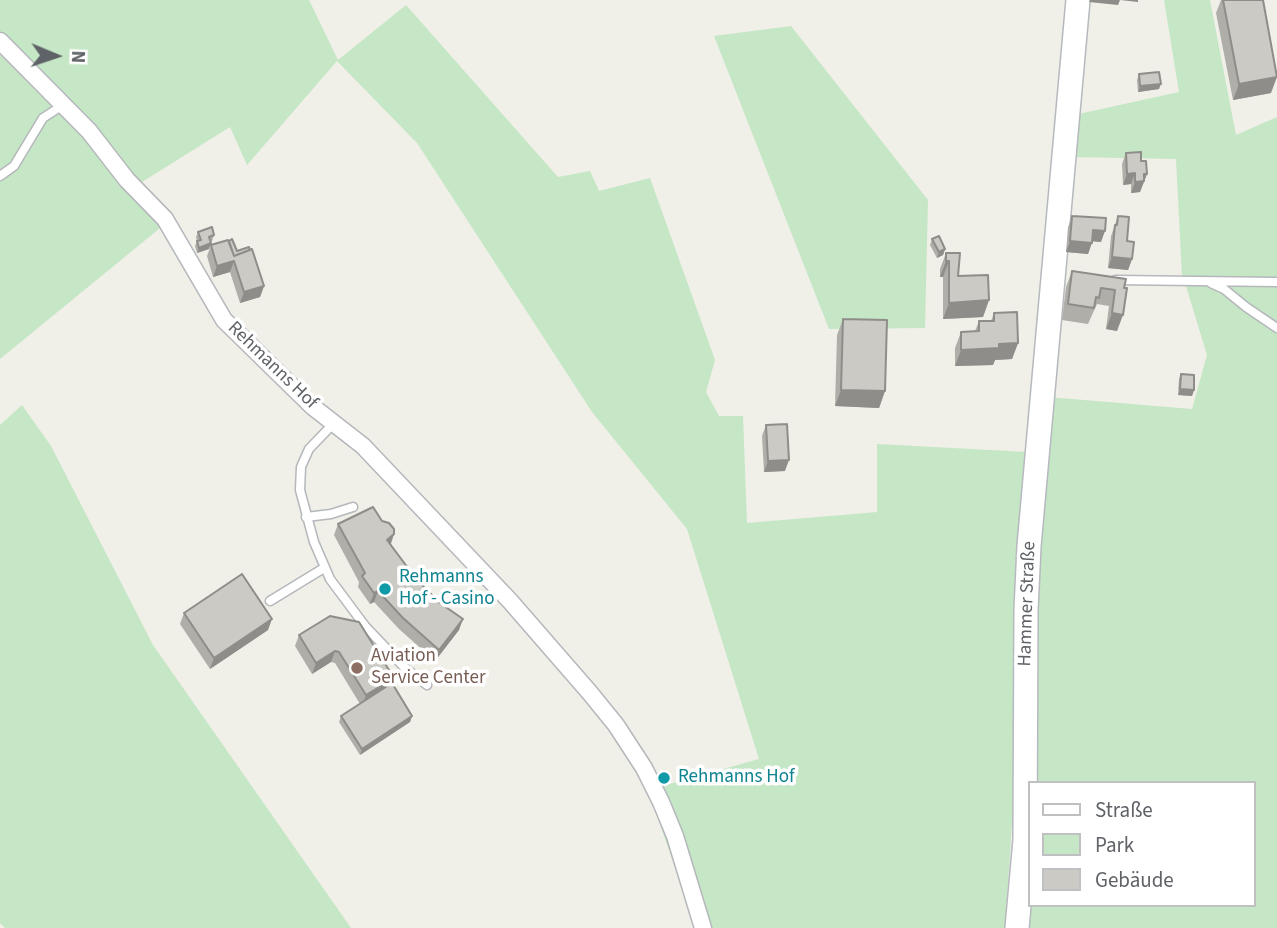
<!DOCTYPE html>
<html>
<head>
<meta charset="utf-8">
<style>
	body { margin:0 }
	#map { position:relative; width:1277px; height:928px; overflow:hidden; background:#f0efe8; font-family:"Source Sans 3",sans-serif }
	canvas { display:block }
	.legend { position:absolute; left:1028px; top:781px; width:228px; height:126px; box-sizing:border-box; background:#fff; border:2px solid #bfc0c2; margin:0; padding:9px 12px; list-style:none; font-size:21px; color:#5f6267 }
	.legend li { display:flex; align-items:center; gap:14px; height:35px }
	.legend b { width:35px; border:2px solid #bfc0c2 }
	.north { position:absolute; left:21px; top:21px; width:70px; height:70px; -webkit-text-stroke:5px #fff; paint-order:stroke; rotate:92deg; font-size:19px; font-weight:700; line-height:28px; text-align:center; color:#5f6267 }
	.north::after { content:''; display:block; margin:auto; width:24px; height:32px; background:#5f6267; clip-path:polygon(50% 0,100% 100%,50% 72%,0 100%) }
</style>
</head>
<body>
<div id="map">
<canvas width="1277" height="928"></canvas>
<ul class="legend">
<li><b style="height:9px;background:#fff"></b>Straße</li>
<li><b style="height:19px;background:#c5e7c6"></b>Park</li>
<li><b style="height:19px;background:#cccac4"></b>Gebäude</li>
</ul>
<div class="north">N</div>
</div>
<script>
const context = document.querySelector('canvas').getContext('2d');
context.lineJoin = 'round';
function fill(path, color) { context.fillStyle = color; context.fill(path, 'evenodd'); }
const shape = rows => new Path2D(rows.map(r => 'M' + r).join(''));
function strokePath(path, color, width, dash) { context.strokeStyle = color; context.lineWidth = width; context.lineCap = dash ? 'butt' : 'round'; context.setLineDash(dash || []); context.stroke(path); }
function drawText(font, color, halo, rows, align = 'center') {
  context.font = font + ' "Source Sans 3",sans-serif'; context.lineWidth = 7; context.setLineDash([]); context.textBaseline = 'middle'; context.strokeStyle = halo; context.fillStyle = color; for (const [text, x, y, turn = 0] of rows) {
    context.save(); context.translate(x, y); context.rotate((+turn || 0) * Math.PI / 180); context.textAlign = isNaN(turn) ? turn : align; if (halo) context.strokeText(text, 0, 0); context.fillText(text, 0, 0); context.restore();
  }
}
const green = shape([
	[0,0,309,0,338,60,406,5,558,177,590,171,599,191,650,178,715,360,706,392,719,416,743,416,747,523,877,512,877,444,1028,452,1048,397,1192,409,1207,355,1185,283,1214,287,1258,311,1233,290,1211,279,1182,276,1176,159,1069,157,1074,115,1179,92,1164,0,1210,0,1236,135,1277,117,1277,928,1020,928,1030,905,1254,905,1254,783,1032,783,1037,713,1019,719,1005,928,696,928,648,790,759,759,687,529,592,412,417,143,337,61,247,165,230,127,134,187,165,224,0,359],
	[791,26,928,200,925,328,829,329,714,36],
	[22,405,51,446,153,645,351,928,5,928,0,923,0,425]
]);
const service = shape([
	[0,176,14,166,43,118,63,105],
	[1115,280,1277,282],
	[1211,283,1224,289,1246,307,1277,328],
	[334,423,309,449,301,467,300,490,314,542,330,579,365,626,404,667,427,685],
	[306,517,331,514,353,507],
	[270,601,324,568]
]);
const minor = shape([
	[0,41,89,131,127,180,165,219,224,320,313,407,363,446,510,601,590,693,616,725,644,768,661,802,675,836,703,928]
]);
const secondary = shape([
	[1017,928,1025,840,1026,610,1029,546,1078,0]
]);
const wall = shape([
	[1221,0,1263,0,1271,93,1233,100,1216,13],
	[1139,74,1159,89,1138,92,1137,80],
	[1126,153,1141,161,1147,174,1140,192,1131,193,1131,184,1123,185,1122,164],
	[1072,216,1101,242,1092,241,1088,254,1066,252,1068,227],
	[1118,216,1132,259,1128,270,1108,268,1111,236],
	[198,232,214,235,212,241,211,241,209,249,197,253,195,246,197,241,196,237],
	[932,239,945,249,943,255,937,258,930,245],
	[211,245,237,251,264,286,260,297,240,303,230,272,213,277,207,256],
	[946,253,958,276,989,300,983,317,943,319,943,277,940,277,940,269],
	[1072,271,1126,279,1117,331,1106,329,1109,306,1097,304,1088,324,1062,320,1066,287],
	[994,313,1018,343,1012,359,995,360,993,365,955,366,955,348,961,332,975,331,979,321,991,321],
	[843,319,885,391,879,408,835,406,837,335],
	[1181,374,1194,390,1192,396,1178,395,1179,379],
	[766,425,785,471,764,472,762,436],
	[382,521,394,534,391,544,417,580,459,630,435,661,399,629,374,602,370,604,358,587,359,582,334,535,338,524],
	[184,613,268,630,210,669,180,624],
	[330,616,392,683,412,716,410,722,360,755,339,722,341,716,360,704,335,663,331,662,312,674,295,646,299,635]
]);
const shadedWall = shape([
	[1090,0,1138,0,1138,2,1120,0,1118,5,1089,2],
	[1277,77,1271,93,1233,100,1239,84],
	[1161,84,1159,89,1138,92,1140,86],
	[1135,173,1131,184,1123,185,1127,174],
	[1144,174,1147,174,1140,192,1131,193,1135,182],
	[1093,230,1105,231,1101,242,1089,241],
	[1070,241,1092,243,1088,254,1066,252],
	[211,243,209,249,197,253,199,248],
	[945,249,943,255,937,258,939,252],
	[1112,257,1132,259,1128,270,1108,268],
	[234,261,230,272,213,277,217,266],
	[946,261,949,261,943,277,940,277],
	[264,286,260,297,240,303,244,292],
	[989,300,983,317,943,319,949,303],
	[1112,313,1123,315,1117,331,1106,329],
	[1018,343,1012,359,995,360,993,365,955,366,961,350,999,344],
	[1180,389,1194,390,1192,396,1178,395],
	[841,390,885,391,879,408,835,406],
	[789,460,785,471,764,472,768,461],
	[394,534,390,545,387,540],
	[378,591,374,602,370,604,374,593],
	[272,619,268,630,210,669,214,658],
	[463,619,459,630,435,661,439,650],
	[335,651,331,662,312,674,316,663],
	[394,678,389,689,362,706,366,695],
	[412,716,410,722,360,755,362,749]
]);
const building = shape([
	[1223,0,1263,0,1277,77,1239,84,1223,0],
	[1159,72,1161,84,1140,86,1139,74,1159,72],
	[1141,152,1141,161,1146,161,1147,174,1144,174,1144,181,1135,182,1135,173,1127,174,1126,153,1141,152],
	[1072,216,1106,218,1105,231,1093,230,1092,243,1070,241,1072,216],
	[1118,216,1129,217,1127,241,1134,242,1132,259,1112,257,1115,225,1117,225,1118,216],
	[212,227,214,235,209,237,211,243,199,248,197,241,201,240,198,232,212,227],
	[939,236,945,249,939,252,932,239,939,236],
	[232,239,237,251,249,247,250,250,234,256,229,241,232,239],
	[228,240,234,256,252,249,264,286,244,292,234,261,217,266,211,245,228,240],
	[946,253,960,253,958,276,988,275,989,300,949,303,949,261,946,261,946,253],
	[1072,271,1126,279,1124,288,1127,288,1123,315,1112,313,1115,290,1101,288,1099,298,1096,297,1094,308,1068,304,1072,271],
	[1017,312,1018,343,999,344,999,348,961,350,961,332,979,331,979,321,994,321,994,313,1017,312],
	[843,319,887,320,885,391,841,390,843,319],
	[1181,374,1194,375,1194,390,1180,389,1181,374],
	[787,424,789,460,768,461,766,425,787,424],
	[373,507,382,521,389,523,394,529,394,534,387,540,417,580,440,603,463,619,439,650,403,618,378,591,374,593,362,576,365,573,338,524,373,507],
	[242,574,272,619,214,658,184,613,242,574],
	[330,616,359,622,394,678,366,695,339,652,335,651,316,663,299,635,330,616],
	[392,683,412,716,362,749,341,716,392,683]
]);
const markers = [
	[385,589,7,"#0f9aa8"],
	[357,668,7,"#8d6e63"],
	[664,778,7,"#0f9aa8"]
];
const streetNames = [
	["Rehmanns Hof",272,366,44],
	["Hammer Straße",1028,604,-88]
];
const cultureNames = [
	["Rehmanns",399,578],
	["Hof - Casino",399,600],
	["Rehmanns Hof",678,778]
];
const educationNames = [
	["Aviation",371,657],
	["Service Center",371,679]
];
fill(green, '#c5e7c6');
strokePath(service, '#b5b7bb', 11);
strokePath(minor, '#b5b7bb', 19);
strokePath(secondary, '#b6b9be', 26);
strokePath(service, '#fff', 8);
strokePath(minor, '#fff', 16);
strokePath(secondary, '#fff', 23);
fill(wall, '#afaea9');
fill(shadedWall, '#8f8d89');
fill(building, '#cccac4');
strokePath(building, '#8f8d89', 2);
for (const [x, y, r, color] of markers) { const dot = new Path2D(); dot.arc(x, y, r, 0, 2 * Math.PI); context.fillStyle = color; context.fill(dot); strokePath(dot, '#fff', 2.5); }
drawText('19px', '#5f6267', '#fff', streetNames);
drawText('19px', '#0d838f', '#fff', cultureNames, 'left');
drawText('19px', '#785e54', '#fff', educationNames, 'left');
</script>
</body>
</html>
